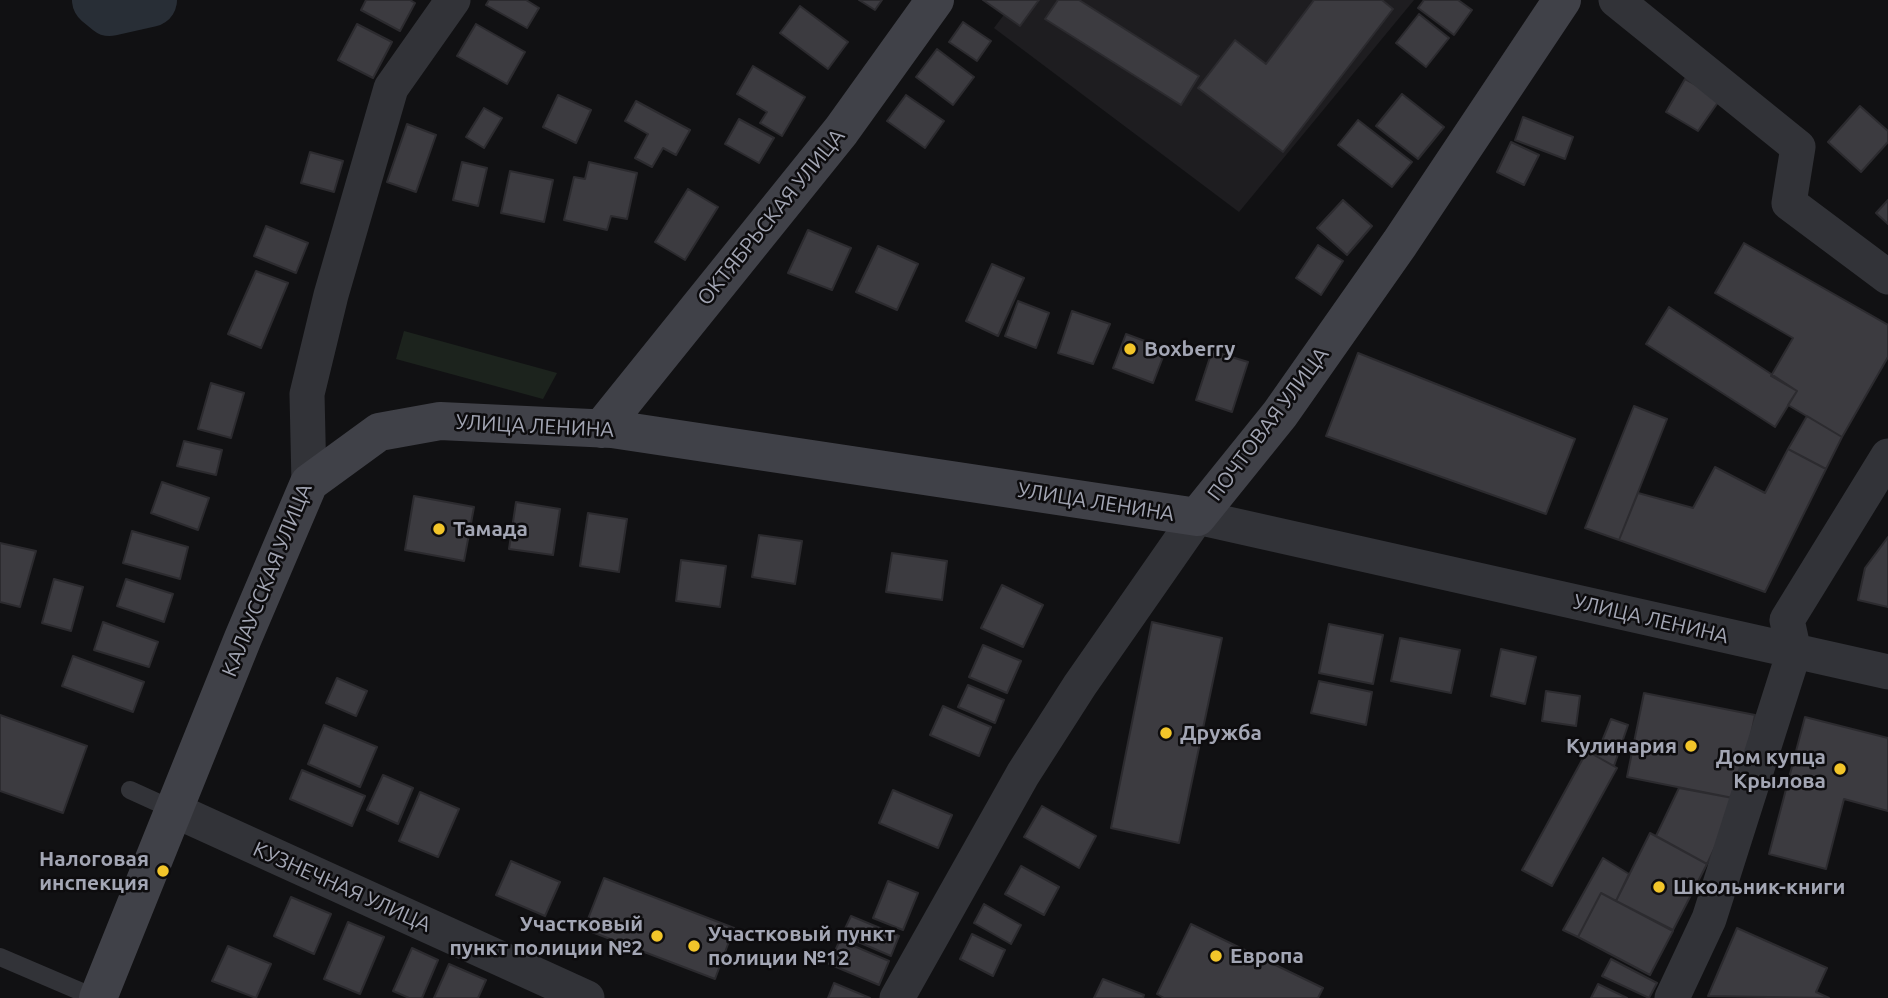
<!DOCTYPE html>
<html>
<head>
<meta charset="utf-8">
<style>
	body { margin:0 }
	canvas { display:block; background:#111113 }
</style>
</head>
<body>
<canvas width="1888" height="998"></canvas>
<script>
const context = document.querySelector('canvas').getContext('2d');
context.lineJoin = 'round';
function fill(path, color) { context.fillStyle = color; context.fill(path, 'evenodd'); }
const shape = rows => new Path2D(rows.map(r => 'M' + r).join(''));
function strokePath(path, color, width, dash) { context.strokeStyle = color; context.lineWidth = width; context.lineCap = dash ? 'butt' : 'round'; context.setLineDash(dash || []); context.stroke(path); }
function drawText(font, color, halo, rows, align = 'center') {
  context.font = font + ' Ubuntu,sans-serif'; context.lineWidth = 5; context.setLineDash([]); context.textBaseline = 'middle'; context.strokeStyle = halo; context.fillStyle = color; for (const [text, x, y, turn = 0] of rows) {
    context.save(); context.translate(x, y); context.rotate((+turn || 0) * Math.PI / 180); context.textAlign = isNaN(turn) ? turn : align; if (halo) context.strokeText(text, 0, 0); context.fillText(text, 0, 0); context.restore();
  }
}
const built = shape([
	[1015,0,1414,0,1239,212,994,28]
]);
const green = shape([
	[404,331,557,373,543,399,396,359]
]);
const river = shape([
	[99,0,110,9,150,0]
]);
const building = shape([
	[366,0,410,0,415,3,400,31,361,10,366,0],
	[489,0,526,0,539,8,527,28,486,5,489,0],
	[859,0,882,0,875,10,859,0],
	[983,0,1039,0,1020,26,983,0],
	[1058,0,1079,0,1199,76,1181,105,1045,19,1058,0],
	[1314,0,1382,0,1393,9,1283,152,1198,88,1235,40,1266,64,1314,0],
	[1424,0,1458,0,1472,10,1454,35,1418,8,1424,0],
	[800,6,848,42,828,69,780,33,800,6],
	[1419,14,1449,38,1426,67,1396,43,1419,14],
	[963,22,991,41,977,61,949,42,963,22],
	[357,24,392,42,373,78,338,60,357,24],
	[476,24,525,52,507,84,457,56,476,24],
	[937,49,974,77,953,105,916,77,937,49],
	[753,66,805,97,782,136,760,123,767,112,737,94,753,66],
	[1685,79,1721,98,1698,131,1666,112,1685,79],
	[1402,94,1444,127,1418,159,1376,126,1402,94],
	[558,95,591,110,576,143,543,127,558,95],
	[906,95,944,121,925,148,887,121,906,95],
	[636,101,690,130,676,155,663,148,652,167,635,158,648,134,625,121,636,101],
	[1860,106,1888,131,1888,142,1861,172,1828,142,1860,106],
	[484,108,502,118,484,148,466,137,484,108],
	[1523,117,1573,137,1565,159,1515,140,1523,117],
	[739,119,774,138,759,163,725,144,739,119],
	[1358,120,1412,162,1392,187,1338,145,1358,120],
	[407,124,436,135,416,192,387,182,407,124],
	[1511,142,1539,155,1524,185,1497,172,1511,142],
	[310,152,343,161,334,192,301,183,310,152],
	[462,162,487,168,478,206,453,200,462,162],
	[589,162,637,173,627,219,611,216,607,230,564,220,574,177,585,179,589,162],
	[510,171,553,180,544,222,501,213,510,171],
	[688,189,718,207,685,260,655,242,688,189],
	[1343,200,1372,226,1347,255,1317,228,1343,200],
	[1888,200,1888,224,1876,213,1888,200],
	[266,226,308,243,296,273,254,256,266,226],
	[808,230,851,248,832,290,788,273,808,230],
	[1744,243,1888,325,1888,357,1842,437,1788,405,1797,391,1771,376,1793,338,1715,293,1744,243],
	[1318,245,1343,261,1321,295,1296,278,1318,245],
	[878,246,918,264,897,310,856,292,878,246],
	[992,264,1024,278,998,336,966,321,992,264],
	[256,271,288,283,261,348,228,334,256,271],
	[1018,301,1049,313,1036,348,1005,336,1018,301],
	[1669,307,1797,391,1775,427,1646,344,1669,307],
	[1072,311,1110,324,1093,364,1058,353,1072,311],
	[1126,334,1166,349,1153,383,1113,368,1126,334],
	[1212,351,1248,362,1232,412,1196,400,1212,351],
	[1358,353,1575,439,1546,514,1326,436,1358,353],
	[211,383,244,393,231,438,198,429,211,383],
	[1634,406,1667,419,1619,540,1585,528,1634,406],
	[1807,416,1842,437,1826,469,1788,449,1807,416],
	[184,441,222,450,216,475,177,466,184,441],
	[1788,449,1826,469,1765,592,1619,540,1638,493,1693,508,1715,467,1765,493,1788,449],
	[162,482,209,498,198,530,151,513,162,482],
	[414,496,474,507,464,561,405,550,414,496],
	[516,502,560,509,553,555,509,549,516,502],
	[588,513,627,519,619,572,580,566,588,513],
	[132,531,188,547,180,579,123,563,132,531],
	[759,535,802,541,795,584,752,577,759,535],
	[1888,537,1888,607,1858,600,1865,568,1888,537],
	[0,543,36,551,20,607,0,602,0,543],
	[892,553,947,561,942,600,886,592,892,553],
	[681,560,726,566,720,607,676,601,681,560],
	[54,579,83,587,71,631,42,623,54,579],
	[126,579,173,594,164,622,117,606,126,579],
	[1002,585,1043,605,1023,647,981,628,1002,585],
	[103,622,158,642,149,667,94,650,103,622],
	[1152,622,1222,638,1179,843,1111,828,1152,622],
	[1329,624,1383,635,1373,684,1319,673,1329,624],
	[1400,638,1460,650,1451,693,1391,681,1400,638],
	[983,645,1021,661,1007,693,969,677,983,645],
	[1501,649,1536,657,1525,704,1491,696,1501,649],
	[73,656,144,682,133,712,62,686,73,656],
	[337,678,367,691,356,716,326,703,337,678],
	[1319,681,1372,692,1366,725,1311,713,1319,681],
	[968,685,1004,700,995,723,958,707,968,685],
	[1546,691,1580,696,1576,726,1542,721,1546,691],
	[1644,693,1755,715,1738,799,1627,777,1644,693],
	[943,706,991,727,979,756,930,735,943,706],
	[0,715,87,746,63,813,0,791,0,715],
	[1805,717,1888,738,1888,811,1844,799,1826,869,1769,854,1805,717],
	[1611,719,1628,725,1614,766,1596,756,1611,719],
	[324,725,377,747,360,787,308,764,324,725],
	[1587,751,1617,768,1552,886,1522,870,1587,751],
	[302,770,365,796,352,826,290,799,302,770],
	[383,775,413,788,398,824,367,810,383,775],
	[1679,788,1738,799,1707,864,1656,836,1679,788],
	[893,790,952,815,938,848,879,823,893,790],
	[420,792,459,809,438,857,399,841,420,792],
	[1042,806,1096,836,1079,868,1024,837,1042,806],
	[1650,833,1707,864,1673,930,1616,901,1650,833],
	[1603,858,1629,874,1616,901,1601,893,1578,937,1563,930,1603,858],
	[511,861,560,882,545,916,496,895,511,861],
	[1021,866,1059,887,1044,915,1005,894,1021,866],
	[604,878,734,928,715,979,584,929,604,878],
	[888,881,918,893,903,930,873,918,888,881],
	[1601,893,1673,931,1650,975,1578,937,1601,893],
	[291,897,331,914,314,954,274,936,291,897],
	[984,904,1021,925,1011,944,974,923,984,904],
	[851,916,899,936,891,956,842,935,851,916],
	[348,922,384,937,360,994,324,979,348,922],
	[1191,924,1323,988,1318,998,1164,998,1157,994,1191,924],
	[1737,928,1827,968,1816,992,1829,998,1708,996,1737,928],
	[972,934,1005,950,993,976,960,959,972,934],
	[840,940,889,961,879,985,829,964,840,940],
	[228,946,271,964,256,998,212,981,228,946],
	[412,948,438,960,422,998,409,998,393,991,412,948],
	[1611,959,1657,983,1649,998,1602,976,1611,959],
	[449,964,486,980,478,998,434,998,449,964],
	[1103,979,1144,995,1143,998,1094,998,1103,979],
	[834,983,870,998,828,998,834,983],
	[1598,984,1627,998,1591,998,1598,984]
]);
const lane = shape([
	[130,790,174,810],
	[0,957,96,998]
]);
const street = shape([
	[1616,0,1798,147,1789,203,1888,277],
	[309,483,307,394,331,295,391,88,453,0],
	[174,810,587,998],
	[897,998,1023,774,1080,685,1197,517,1888,672],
	[1672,998,1709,919,1794,652,1787,620,1888,456]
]);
const secondary = shape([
	[601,429,841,131,935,0],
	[98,998,243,638,309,483,379,432,440,421,612,429,1197,517,1280,414,1400,243,1562,0]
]);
const markers = [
	[1130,349,7,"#f2c52a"],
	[439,529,7,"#f2c52a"],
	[1166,733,7,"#f2c52a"],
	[1691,746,7,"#f2c52a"],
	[1840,769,7,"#f2c52a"],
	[163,871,7,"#f2c52a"],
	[1659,887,7,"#f2c52a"],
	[657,936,7,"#f2c52a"],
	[694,946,7,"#f2c52a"],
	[1216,956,7,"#f2c52a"]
];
const streetNames = [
	["ОКТЯБРЬСКАЯ УЛИЦА",771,217,-51],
	["ПОЧТОВАЯ УЛИЦА",1268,424,-53],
	["УЛИЦА ЛЕНИНА",535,426,3],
	["УЛИЦА ЛЕНИНА",1096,502,9],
	["КАЛАУССКАЯ УЛИЦА",267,580,-68],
	["УЛИЦА ЛЕНИНА",1651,619,13],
	["КУЗНЕЧНАЯ УЛИЦА",342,887,24]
];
const poiNames = [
	["Boxberry",1144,349],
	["Тамада",453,529],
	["Дружба",1180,733],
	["Кулинария",1677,746,"right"],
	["Дом купца",1826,757,"right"],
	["Крылова",1826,781,"right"],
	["Налоговая",149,859,"right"],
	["инспекция",149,883,"right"],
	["Школьник-книги",1673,887],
	["Участковый",643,924,"right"],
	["пункт полиции №2",643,948,"right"],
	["Участковый пункт",708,934],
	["полиции №12",708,958],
	["Европа",1230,956]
];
fill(built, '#1e1d20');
fill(green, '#1c231d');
strokePath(river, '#282e36', 54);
fill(building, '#3c3b40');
strokePath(building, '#2c2b2f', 2);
strokePath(lane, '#323338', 18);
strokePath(street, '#323338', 35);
strokePath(secondary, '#404148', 38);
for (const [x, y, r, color] of markers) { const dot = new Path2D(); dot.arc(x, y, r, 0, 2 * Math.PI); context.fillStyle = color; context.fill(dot); strokePath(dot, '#0d0c0e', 2.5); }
drawText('21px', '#a3a6b4', '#0d0c0e', streetNames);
drawText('bold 21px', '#a3a6b4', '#0d0c0e', poiNames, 'left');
</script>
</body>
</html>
